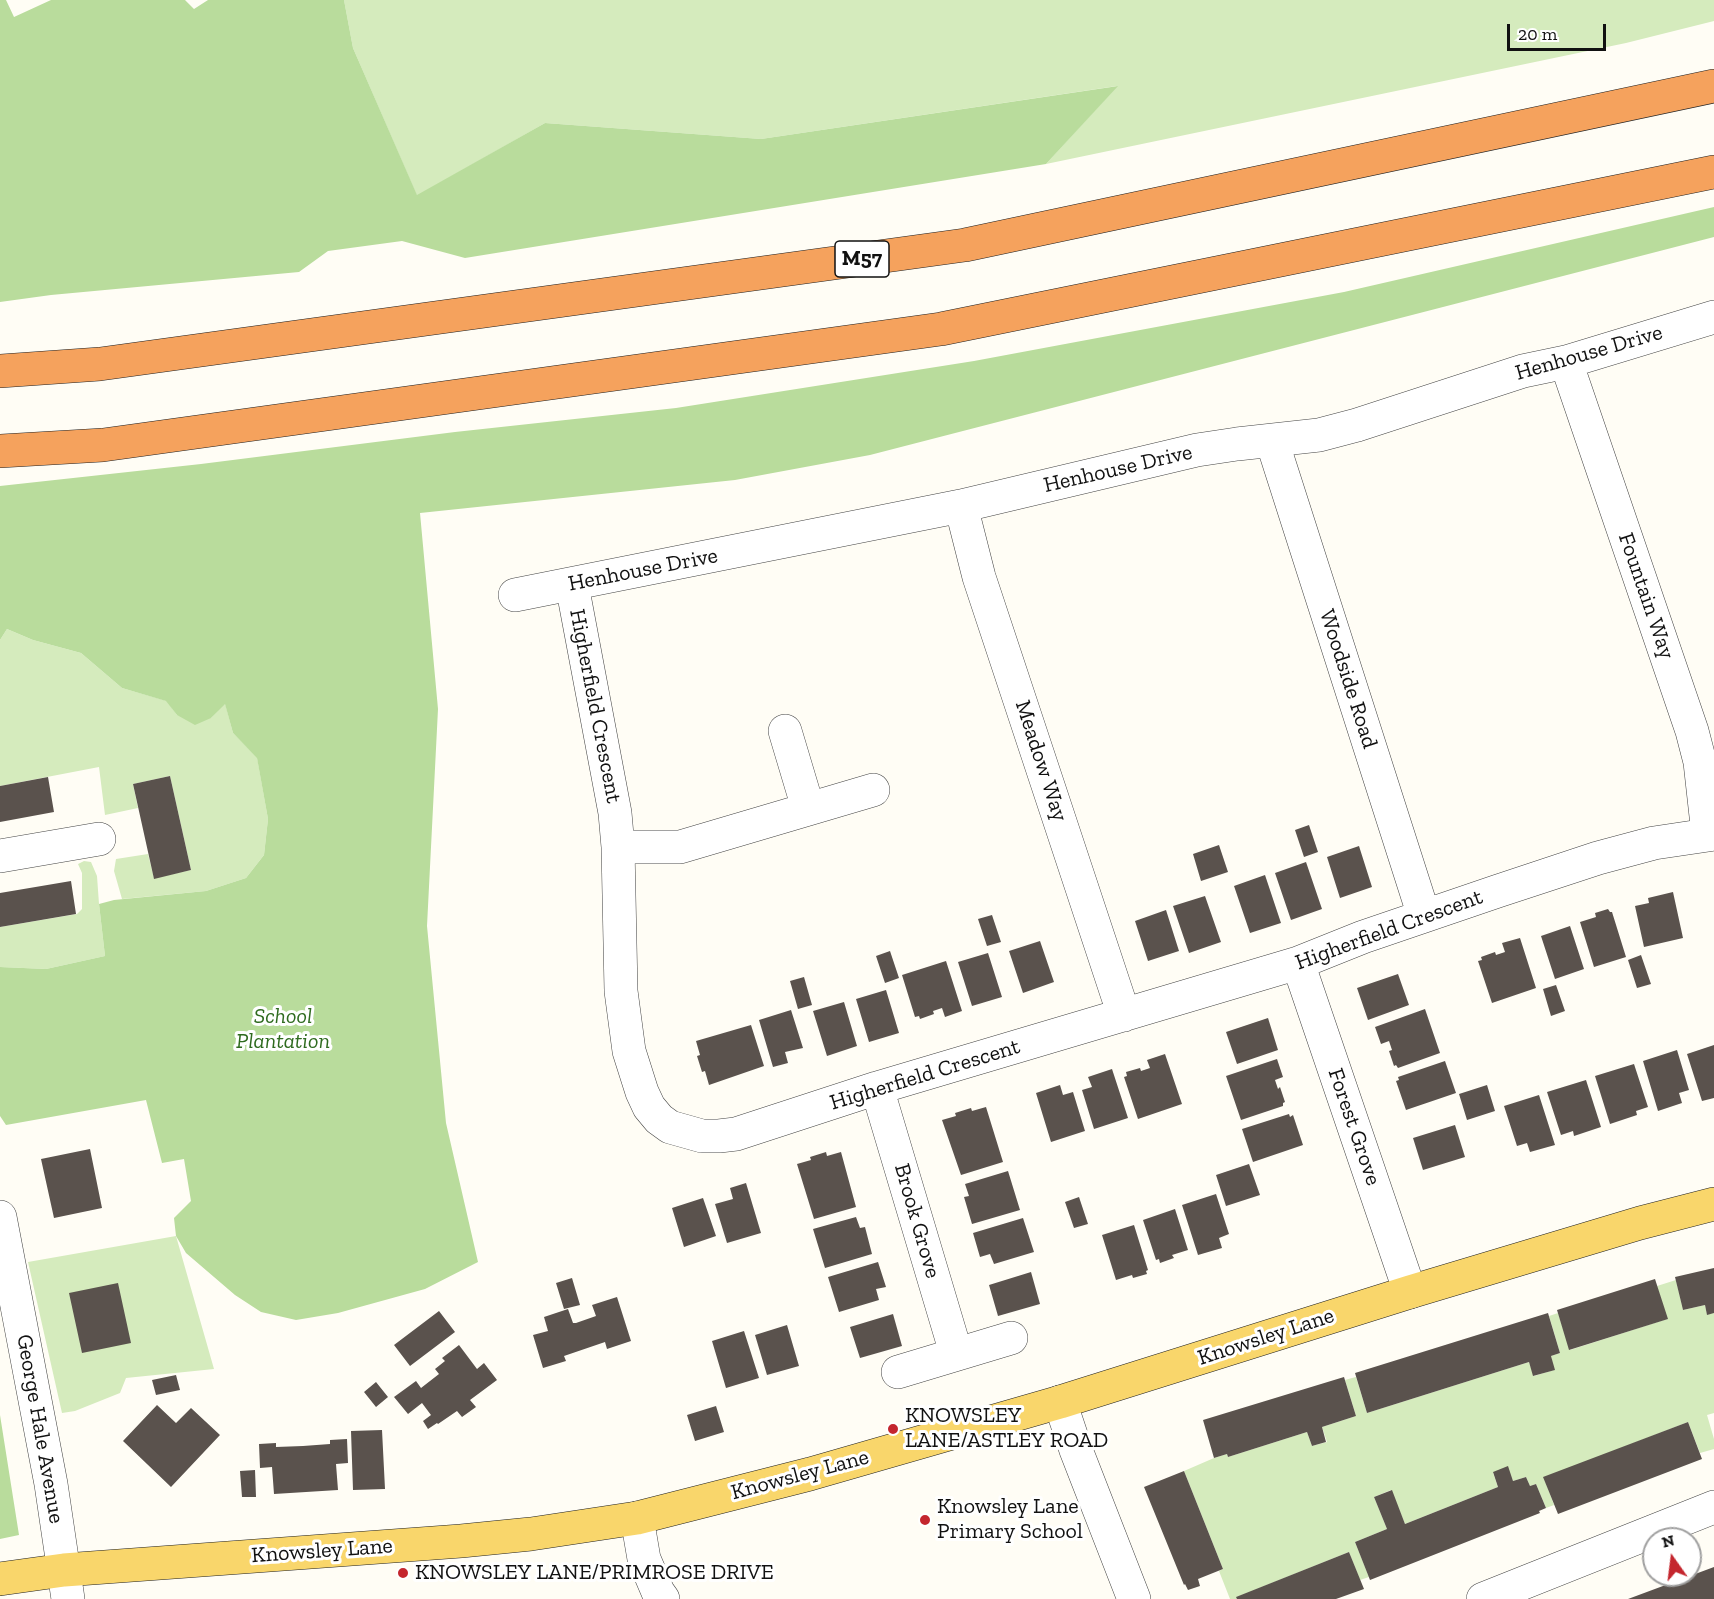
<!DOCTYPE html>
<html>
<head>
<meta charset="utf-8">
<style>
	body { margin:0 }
	#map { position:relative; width:1714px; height:1599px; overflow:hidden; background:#fffdf5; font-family:"Zilla Slab",serif }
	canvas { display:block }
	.north { position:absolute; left:1642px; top:1527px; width:60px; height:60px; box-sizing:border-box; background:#fff; border:2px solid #a0a0a0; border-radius:50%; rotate:346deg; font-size:16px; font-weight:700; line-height:24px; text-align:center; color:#111 }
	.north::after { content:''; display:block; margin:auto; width:21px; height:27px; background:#c4262e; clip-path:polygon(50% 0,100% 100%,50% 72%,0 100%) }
	.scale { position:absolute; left:1507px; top:24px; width:99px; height:27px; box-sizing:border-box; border:3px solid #111; border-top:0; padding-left:8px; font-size:18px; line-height:21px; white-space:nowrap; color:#111; -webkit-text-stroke:4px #fff; paint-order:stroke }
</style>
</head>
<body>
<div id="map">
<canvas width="1714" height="1599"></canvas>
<div class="north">N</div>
<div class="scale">20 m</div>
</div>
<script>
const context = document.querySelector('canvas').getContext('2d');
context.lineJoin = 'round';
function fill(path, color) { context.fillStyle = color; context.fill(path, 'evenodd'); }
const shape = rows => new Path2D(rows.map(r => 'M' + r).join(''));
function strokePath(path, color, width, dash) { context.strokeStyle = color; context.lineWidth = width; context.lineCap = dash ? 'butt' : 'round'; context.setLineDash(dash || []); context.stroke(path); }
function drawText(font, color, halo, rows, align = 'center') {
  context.font = font + ' "Zilla Slab",serif'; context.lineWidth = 6; context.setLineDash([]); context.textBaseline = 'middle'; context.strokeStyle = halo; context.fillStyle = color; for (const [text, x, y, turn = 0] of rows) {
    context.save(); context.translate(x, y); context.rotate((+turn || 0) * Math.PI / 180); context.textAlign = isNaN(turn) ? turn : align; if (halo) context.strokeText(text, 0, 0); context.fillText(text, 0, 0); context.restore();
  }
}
const green = shape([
	[344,0,1714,0,1714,21,1626,43,1046,164,1117,86,761,139,545,123,417,196,353,48],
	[7,629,33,640,81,653,122,688,167,701,177,715,211,718,225,703,233,733,257,757,268,819,264,855,246,878,206,891,122,899,114,871,116,859,148,854,154,878,191,870,170,776,133,784,138,808,105,815,99,767,0,786,0,640],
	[84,861,91,862,97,876,99,904,105,956,46,969,0,967,0,927,77,914,82,909,82,873,78,864],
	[176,1236,214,1369,126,1378,120,1393,75,1411,62,1413,28,1262],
	[1676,1280,1683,1310,1705,1305,1707,1314,1714,1313,1714,1413,1707,1415,1714,1439,1714,1449,1700,1453,1688,1422,1544,1478,1554,1505,1546,1508,1536,1484,1530,1486,1526,1477,1513,1481,1507,1467,1493,1473,1498,1487,1405,1524,1391,1490,1374,1497,1387,1529,1355,1542,1369,1577,1360,1580,1349,1552,1237,1597,1237,1599,1230,1599,1219,1571,1223,1569,1184,1471,1214,1458,1227,1454,1228,1457,1307,1432,1312,1446,1327,1442,1322,1427,1356,1416,1345,1380,1352,1378,1356,1377,1367,1413,1529,1362,1534,1376,1554,1370,1551,1356,1560,1353,1549,1316,1558,1313,1570,1350,1667,1319,1657,1286]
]);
const forest = shape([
	[0,0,6,0,14,17,51,0,185,0,194,9,208,0,344,0,353,48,417,195,545,123,761,139,1118,86,1046,164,465,258,402,241,328,251,299,272,51,295,0,302],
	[1714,207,1714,237,870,455,735,480,420,513,438,709,427,926,446,1123,478,1262,425,1289,338,1313,296,1320,261,1312,235,1295,186,1253,176,1236,174,1218,191,1201,184,1159,162,1163,146,1100,6,1125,0,1116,0,967,46,969,105,956,99,904,114,900,206,891,246,878,264,855,268,819,257,758,233,733,225,704,211,718,195,725,177,715,166,701,122,688,81,653,33,640,7,629,0,640,0,486,201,464,455,432,676,408,974,361,1344,292],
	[0,1415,19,1535,0,1539]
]);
const building = shape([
	[170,776,191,870,154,879,133,784],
	[48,777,54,812,0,822,0,786],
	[1309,825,1318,852,1304,857,1295,830],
	[1219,845,1228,872,1201,881,1193,854],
	[1359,846,1372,887,1340,898,1327,857],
	[1306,862,1322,909,1291,920,1275,873],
	[1265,875,1281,923,1250,933,1234,886],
	[71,881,76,914,0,927,0,893],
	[1673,892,1683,938,1644,947,1635,906,1649,903,1648,898],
	[1205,896,1221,942,1189,953,1173,906],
	[1608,909,1610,912,1612,912,1626,957,1594,967,1580,922,1596,917,1595,913],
	[1166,910,1179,951,1148,961,1135,921],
	[992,915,1001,942,987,946,978,919],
	[1570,926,1584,969,1555,979,1541,936],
	[1520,938,1536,988,1492,1003,1478,961,1482,960,1481,957,1495,952,1496,955,1505,952,1502,943],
	[1040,941,1054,982,1023,993,1009,951],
	[890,951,899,978,885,983,876,956],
	[988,953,1002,997,972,1006,958,962],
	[1641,955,1651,984,1637,988,1628,960],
	[946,961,962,1011,945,1017,942,1008,933,1011,934,1014,920,1019,919,1016,915,1017,902,975],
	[1398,974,1409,1005,1368,1020,1357,988],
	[804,977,812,1005,798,1009,790,981],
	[1556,985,1565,1011,1551,1016,1543,989],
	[886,990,899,1033,869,1042,856,999],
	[844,1002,857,1046,827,1056,813,1011],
	[1425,1009,1440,1053,1398,1068,1396,1065,1394,1066,1389,1051,1392,1050,1389,1041,1381,1044,1375,1027],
	[791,1010,803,1048,785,1052,788,1063,773,1067,759,1020],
	[1268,1018,1278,1050,1237,1064,1226,1032],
	[751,1025,764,1066,709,1085,705,1071,702,1072,697,1056,700,1055,696,1041],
	[1714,1045,1714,1098,1702,1101,1687,1054],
	[1677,1050,1689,1090,1679,1093,1682,1103,1658,1111,1643,1061],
	[1165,1054,1182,1104,1138,1119,1124,1077,1127,1076,1126,1072,1140,1068,1141,1071,1150,1068,1147,1060],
	[1277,1059,1283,1077,1275,1080,1278,1089,1280,1087,1285,1102,1283,1103,1283,1106,1241,1120,1226,1076],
	[1445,1061,1456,1093,1406,1110,1396,1081,1399,1080,1398,1077],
	[1634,1064,1648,1107,1636,1111,1637,1115,1610,1124,1595,1076],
	[1112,1069,1128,1118,1094,1129,1082,1090,1092,1087,1088,1077],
	[1586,1080,1601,1127,1574,1136,1573,1131,1561,1135,1547,1092],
	[1060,1085,1063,1095,1073,1092,1085,1131,1051,1142,1036,1093],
	[1487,1085,1495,1111,1467,1120,1459,1094],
	[1539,1095,1555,1145,1530,1152,1527,1143,1517,1146,1504,1106],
	[986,1107,1003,1162,961,1175,942,1120,956,1116,955,1113,971,1108,972,1111],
	[1289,1114,1290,1117,1293,1115,1303,1145,1253,1162,1242,1129],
	[1455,1125,1465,1157,1423,1170,1413,1138],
	[90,1149,102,1208,54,1218,41,1159],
	[826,1152,827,1156,841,1152,856,1207,814,1219,797,1164,811,1160,810,1157],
	[1249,1164,1260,1195,1226,1206,1216,1175],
	[1008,1171,1020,1210,972,1224,964,1197,969,1196,965,1184],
	[746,1183,761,1233,727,1243,715,1204,733,1199,730,1188],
	[1216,1194,1229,1234,1219,1238,1222,1248,1198,1255,1182,1205],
	[1079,1197,1088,1224,1074,1228,1065,1202],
	[703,1198,716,1236,684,1247,672,1208],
	[1175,1209,1188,1250,1172,1255,1174,1258,1160,1263,1159,1259,1156,1260,1143,1220],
	[856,1217,860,1228,865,1227,872,1254,825,1268,813,1229],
	[1023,1218,1034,1252,994,1264,990,1254,980,1257,973,1233],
	[1134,1225,1148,1270,1146,1271,1147,1274,1133,1278,1132,1275,1116,1280,1102,1235],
	[878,1262,886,1287,876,1289,879,1300,839,1312,828,1277],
	[1714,1268,1714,1313,1707,1315,1705,1305,1683,1310,1675,1277],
	[1031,1272,1040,1304,998,1316,989,1285],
	[572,1278,580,1305,564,1309,556,1283],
	[1655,1279,1668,1319,1569,1350,1557,1310],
	[118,1283,131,1343,82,1353,69,1293],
	[617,1297,631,1341,607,1349,605,1342,564,1356,566,1361,543,1368,533,1335,548,1331,544,1317,568,1309,573,1323,576,1323,596,1316,592,1305],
	[439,1311,455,1332,410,1366,394,1345],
	[1548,1313,1560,1353,1551,1356,1555,1370,1533,1376,1529,1362,1367,1413,1355,1373],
	[893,1314,902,1346,860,1358,850,1327],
	[787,1325,799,1366,767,1375,755,1335],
	[744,1331,759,1378,726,1388,712,1341],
	[459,1345,477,1369,484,1363,497,1380,470,1400,476,1407,462,1417,457,1411,438,1424,437,1423,428,1429,423,1421,431,1415,422,1403,408,1414,394,1397,416,1381,421,1388,439,1374,435,1369,445,1361,442,1358],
	[176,1375,180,1390,156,1395,152,1380],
	[1344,1377,1356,1416,1322,1427,1326,1442,1312,1446,1307,1432,1228,1457,1227,1454,1214,1458,1203,1420],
	[376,1382,388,1397,376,1407,364,1392],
	[157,1405,176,1423,191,1408,220,1435,171,1487,123,1441],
	[716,1406,724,1432,695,1441,687,1415],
	[1688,1422,1702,1459,1558,1514,1543,1477],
	[382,1430,385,1489,353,1490,351,1431],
	[347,1439,348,1463,336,1464,338,1490,274,1494,272,1467,260,1468,259,1444,276,1443,276,1447,303,1446,330,1444,330,1440],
	[1508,1466,1513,1481,1526,1477,1530,1486,1536,1484,1546,1508,1539,1511,1540,1513,1370,1580,1355,1542,1387,1529,1374,1497,1392,1490,1405,1524,1498,1487,1493,1472],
	[255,1470,256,1497,242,1497,240,1471],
	[1184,1471,1223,1569,1198,1579,1200,1586,1188,1590,1185,1584,1184,1585,1144,1487],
	[1349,1552,1364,1589,1336,1599,1237,1599,1236,1597],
	[1714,1567,1714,1599,1628,1599]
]);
const minor = shape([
	[1566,362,1692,731,1700,762,1708,834],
	[1272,441,1424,916],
	[961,506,979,577,1124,1015],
	[572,585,615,813,618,847,621,991,629,1051,642,1092,649,1107,659,1119,670,1127,702,1136,719,1136,736,1134,877,1088,1298,963,1363,937,1498,891,1598,858,1654,843,1714,834],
	[515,595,961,506,1197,450,1237,444,1319,435,1357,425,1523,371,1566,362,1714,317],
	[785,731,808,808],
	[618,847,680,847,873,790],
	[0,856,99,839],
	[1298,963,1410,1292],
	[877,1088,956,1353],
	[0,1217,51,1484,68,1599],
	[898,1372,1011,1338],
	[1060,1402,1076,1450,1134,1599],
	[637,1518,644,1559,658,1592,663,1599],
	[1483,1599,1714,1507]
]);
const major = shape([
	[0,1579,64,1570,461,1541,531,1534,637,1518,810,1474,1060,1402,1410,1292,1640,1223,1714,1204]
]);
const highway = shape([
	[0,371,100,364,965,245,1714,86],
	[0,451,103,445,941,329,1714,172]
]);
const markers = [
	[893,1429,6,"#c4262e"],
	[925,1520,6,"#c4262e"],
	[403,1573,6,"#c4262e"]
];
const shields = [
	[862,259,54]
];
const shieldNames = [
	["M57",862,259]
];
const streetNames = [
	["Henhouse Drive",1589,353,-16],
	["Henhouse Drive",1118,469,-13],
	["Henhouse Drive",643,570,-11],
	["Fountain Way",1646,596,71],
	["Woodside Road",1348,679,72],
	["Higherfield Crescent",595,706,79],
	["Meadow Way",1041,761,72],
	["Higherfield Crescent",1389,930,-20],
	["Higherfield Crescent",925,1075,-17],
	["Forest Grove",1354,1127,71],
	["Brook Grove",917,1221,74],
	["Knowsley Lane",1266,1337,-18],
	["George Hale Avenue",40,1429,80],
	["Knowsley Lane",800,1475,-15],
	["Knowsley Lane",322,1551,-4]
];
const parkNames = [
	["School",283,1017],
	["Plantation",283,1042]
];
const poiNames = [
	["KNOWSLEY",905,1416],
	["LANE/ASTLEY ROAD",905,1441],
	["Knowsley Lane",937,1507],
	["Primary School",937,1532],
	["KNOWSLEY LANE/PRIMROSE DRIVE",415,1573]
];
fill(green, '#d5ebbd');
fill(forest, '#b9dc9c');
fill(building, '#5a524d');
strokePath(minor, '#444', 34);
strokePath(major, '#222', 34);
strokePath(highway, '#222', 34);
strokePath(minor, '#fff', 33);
strokePath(major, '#f9d66b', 33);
strokePath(highway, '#f5a25d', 33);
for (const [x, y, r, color] of markers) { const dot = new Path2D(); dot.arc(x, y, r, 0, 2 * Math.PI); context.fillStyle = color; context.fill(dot); strokePath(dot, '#fff', 2); }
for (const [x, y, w] of shields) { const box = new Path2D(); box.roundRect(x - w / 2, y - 18, w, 36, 4.5); context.fillStyle = '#fff'; context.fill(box); strokePath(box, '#111', 1.5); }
drawText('bold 21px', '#111', null, shieldNames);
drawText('22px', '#111', '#fff', streetNames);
drawText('italic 22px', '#2f6b1f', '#fff', parkNames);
drawText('22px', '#111', '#fff', poiNames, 'left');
</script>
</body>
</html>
